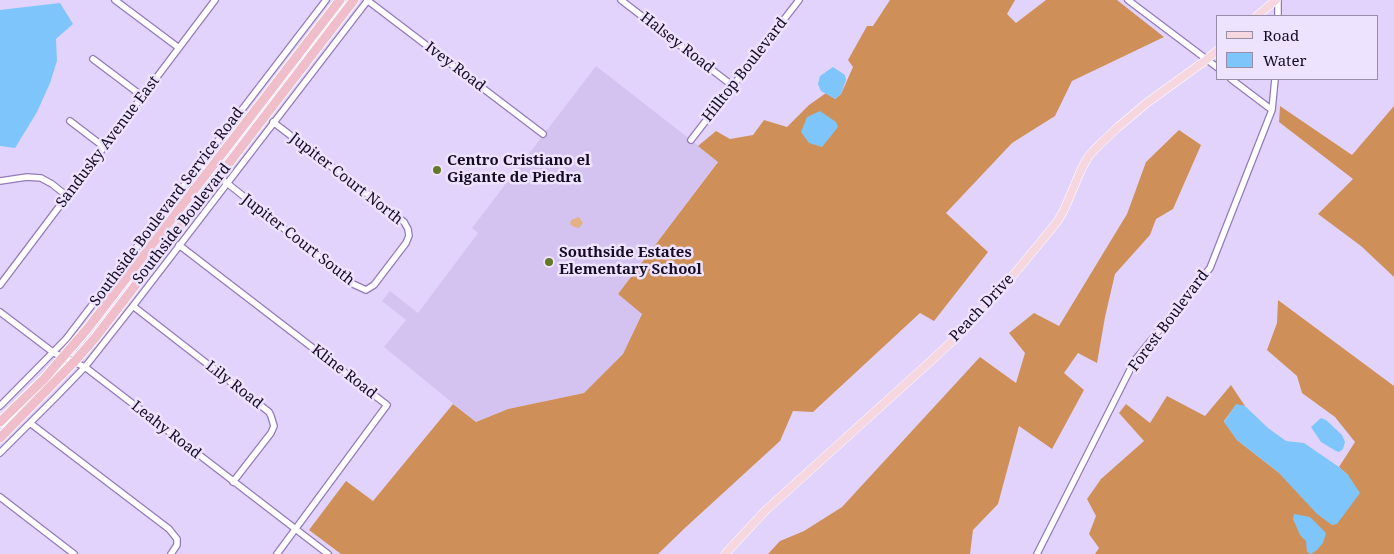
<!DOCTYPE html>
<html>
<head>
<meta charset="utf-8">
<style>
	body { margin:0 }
	#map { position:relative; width:1394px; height:554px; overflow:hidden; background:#e2d3fc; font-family:"Noto Serif",serif }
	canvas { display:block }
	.legend { position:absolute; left:1216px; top:15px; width:162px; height:65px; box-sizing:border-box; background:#ede3ff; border:1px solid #978da7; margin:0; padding:6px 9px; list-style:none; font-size:15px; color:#150b22 }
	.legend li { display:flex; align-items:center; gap:10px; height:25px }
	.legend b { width:25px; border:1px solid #978da7 }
</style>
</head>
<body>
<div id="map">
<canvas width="1394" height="554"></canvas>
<ul class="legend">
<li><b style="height:6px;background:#f6d7df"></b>Road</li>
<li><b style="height:14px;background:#7ec5fb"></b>Water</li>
</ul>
</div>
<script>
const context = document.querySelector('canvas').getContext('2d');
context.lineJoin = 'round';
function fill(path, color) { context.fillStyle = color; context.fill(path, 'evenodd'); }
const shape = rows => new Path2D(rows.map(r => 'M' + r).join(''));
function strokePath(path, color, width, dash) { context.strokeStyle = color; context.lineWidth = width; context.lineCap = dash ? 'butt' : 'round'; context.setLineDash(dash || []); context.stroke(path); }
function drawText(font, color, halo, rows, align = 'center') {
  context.font = font + ' "Noto Serif",serif'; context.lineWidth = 5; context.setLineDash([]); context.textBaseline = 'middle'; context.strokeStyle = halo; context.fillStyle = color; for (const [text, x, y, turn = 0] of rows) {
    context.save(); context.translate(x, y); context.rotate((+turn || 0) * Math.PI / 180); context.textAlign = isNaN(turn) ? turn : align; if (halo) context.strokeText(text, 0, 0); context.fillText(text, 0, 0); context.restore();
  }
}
const built = shape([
	[596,66,718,161,618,294,642,313,623,354,584,393,508,409,476,422,384,347,406,320,382,301,390,291,418,313,478,233,472,228]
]);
const green = shape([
	[579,217,583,223,579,228,574,227,570,224,571,220]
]);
const forest = shape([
	[890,0,1015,0,1007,14,1016,23,1046,0,1117,0,1164,37,1072,81,1055,116,1012,143,946,213,988,252,934,321,920,313,813,412,793,411,780,441,686,527,658,554,341,554,309,530,346,481,373,501,453,404,476,422,508,409,584,393,623,354,642,314,618,294,718,162,698,146,716,131,730,139,753,135,764,120,787,127,809,105,826,93,835,99,841,94,853,67,848,60,867,26,873,26],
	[1280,106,1352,155,1394,106,1394,277,1361,246,1318,214,1353,179,1279,122],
	[1179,130,1201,145,1173,209,1156,219,1150,235,1115,274,1105,317,1097,363,1078,353,1064,373,1084,390,1052,449,1019,426,998,504,973,530,970,554,768,554,780,541,804,531,842,507,980,357,1016,383,1025,353,1009,333,1034,313,1059,326,1127,214,1146,162],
	[1278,300,1394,386,1394,554,1095,554,1099,548,1089,534,1096,516,1087,499,1101,479,1144,441,1119,413,1126,404,1150,423,1167,396,1205,416,1231,385,1245,406,1236,405,1224,421,1237,440,1278,472,1348,475,1339,467,1355,442,1335,417,1302,393,1297,376,1267,350,1277,323]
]);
const water = shape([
	[60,3,73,24,56,39,57,61,50,83,37,112,15,148,0,146,0,10],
	[833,67,845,75,846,80,841,94,835,99,821,91,818,84,820,76],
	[820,111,836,122,838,127,822,147,809,143,801,132,807,117],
	[1236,404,1245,406,1268,428,1286,441,1304,443,1339,467,1348,475,1360,493,1337,524,1332,525,1317,514,1278,472,1237,440,1224,422],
	[1321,418,1326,420,1342,435,1345,442,1343,449,1339,452,1336,451,1321,442,1311,427],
	[1294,514,1310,517,1326,533,1323,543,1317,550,1311,554,1307,552,1306,541,1300,535,1293,519]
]);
const minor = shape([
	[115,0,179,48],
	[367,0,543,134],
	[621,0,733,86],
	[1128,0,1218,68],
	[1278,16,1278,0],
	[93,59,142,96],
	[1231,79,1272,110],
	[70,121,104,147],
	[691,140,799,0],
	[200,165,227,183,353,284,366,290,374,285,406,243,409,236,408,229,404,222,273,122],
	[0,181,27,177,41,178,52,184,67,196],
	[179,245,387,405,277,554],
	[0,285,215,0],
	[133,306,269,412,271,416,274,426,271,433,233,482],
	[0,312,54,353,85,367,328,554],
	[0,406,66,339,326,0],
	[30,423,169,529,177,539,177,545,171,554],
	[0,453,56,397,85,367,133,306,368,0],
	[0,497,74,554],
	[1037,554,1135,360,1210,268,1272,110,1275,79]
]);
const major = shape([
	[1257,16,1276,0],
	[725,554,766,510,932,360,965,329,996,296,1057,222,1064,210,1081,170,1088,157,1096,148,1118,127,1148,102,1206,60,1218,50]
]);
const highway = shape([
	[0,422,44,379,88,328,340,0],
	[0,438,74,362,95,338,354,0]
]);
const markers = [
	[437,170,5,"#647828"],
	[549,262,5,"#647828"]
];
const streetNames = [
	["Halsey Road",677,43,38],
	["Ivey Road",455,67,37],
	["Hilltop Boulevard",745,70,-52],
	["Sandusky Avenue East",108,142,-53],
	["Jupiter Court North",346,179,38],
	["Southside Boulevard Service Road",167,207,-53],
	["Southside Boulevard",182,224,-52],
	["Jupiter Court South",298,240,38],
	["Peach Drive",982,308,-47],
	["Forest Boulevard",1169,321,-53],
	["Kline Road",344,372,38],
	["Lily Road",234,385,38],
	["Leahy Road",166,430,38]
];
const poiNames = [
	["Centro Cristiano el",447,161],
	["Gigante de Piedra",447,178],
	["Southside Estates",559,253],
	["Elementary School",559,270]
];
fill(built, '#d4c3f0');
fill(green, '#e2b186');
fill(forest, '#ce9058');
fill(water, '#7ec5fb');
strokePath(minor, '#937ab9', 8);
strokePath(major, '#fff', 9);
strokePath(highway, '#fff', 11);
strokePath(minor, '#fff', 5.5);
strokePath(major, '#f6d7df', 8);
strokePath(highway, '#f0bdca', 9);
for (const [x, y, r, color] of markers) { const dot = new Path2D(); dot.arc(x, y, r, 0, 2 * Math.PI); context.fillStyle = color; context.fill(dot); strokePath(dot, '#ede3ff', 2); }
drawText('15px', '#150b22', '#ede3ff', streetNames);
drawText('bold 15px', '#150b22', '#ede3ff', poiNames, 'left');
</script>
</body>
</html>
